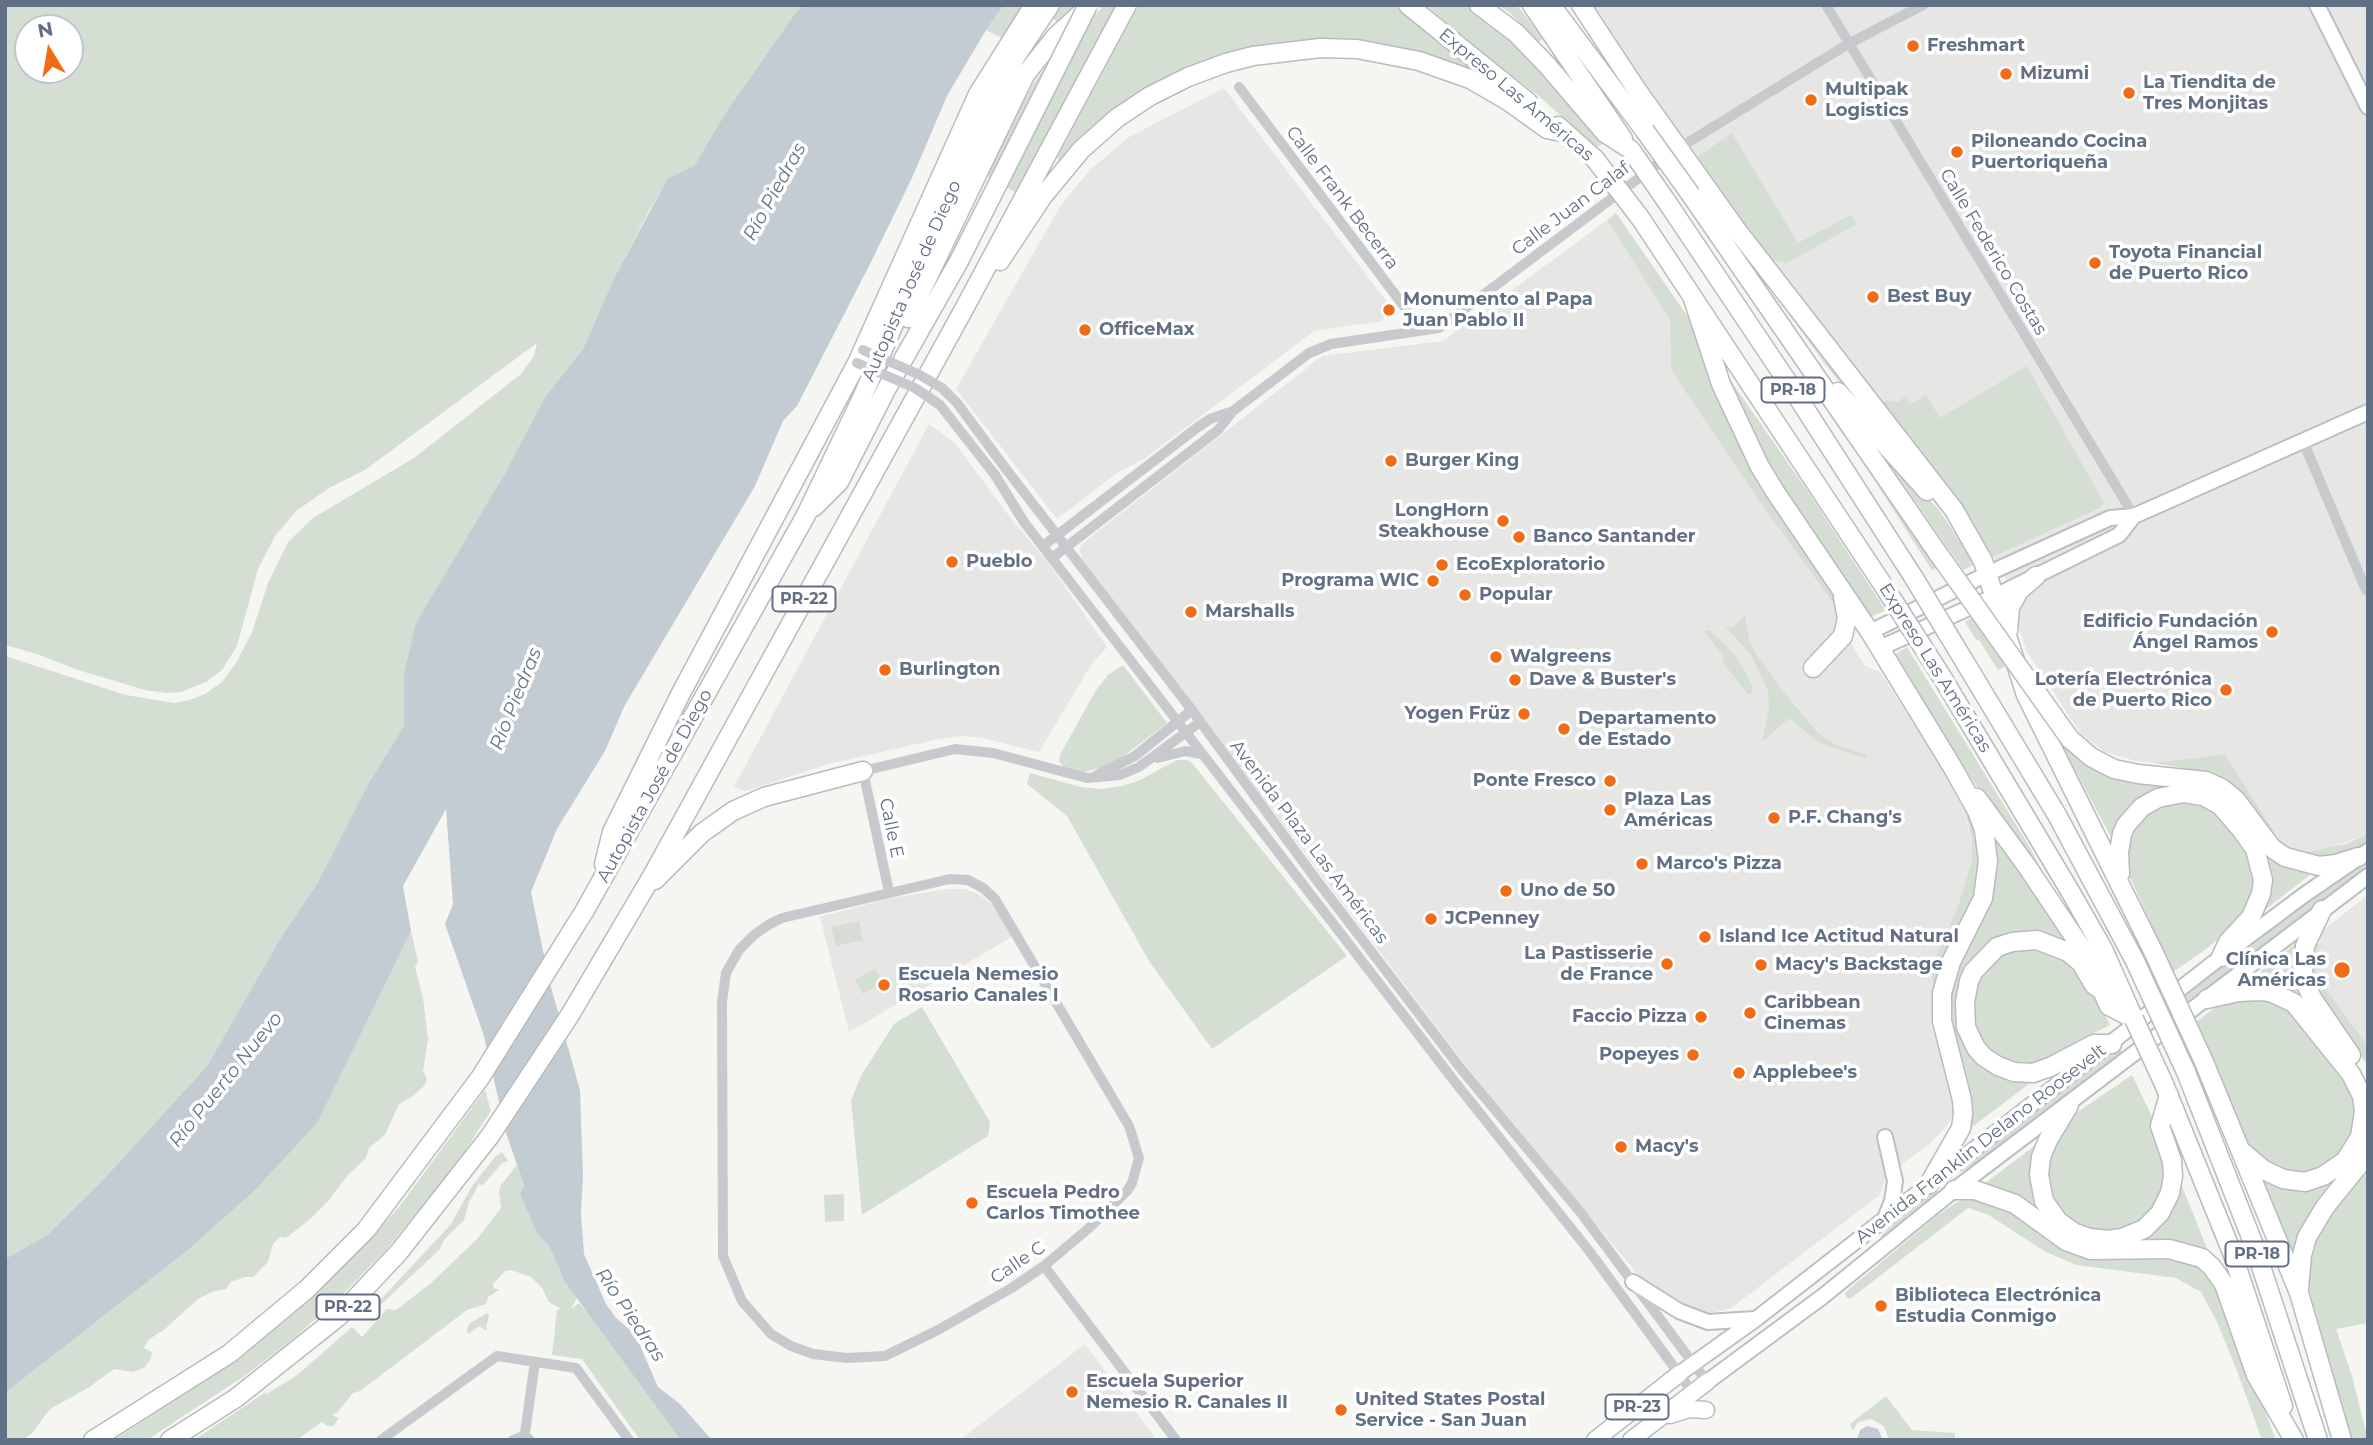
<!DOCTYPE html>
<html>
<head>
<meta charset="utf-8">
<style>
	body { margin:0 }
	#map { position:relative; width:2373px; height:1445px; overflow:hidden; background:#f5f6f1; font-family:Montserrat,sans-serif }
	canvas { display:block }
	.frame { position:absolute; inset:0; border:7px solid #627085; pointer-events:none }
	.north { position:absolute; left:14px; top:14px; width:70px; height:70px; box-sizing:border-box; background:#fff; border:2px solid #c0c6ce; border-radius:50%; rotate:349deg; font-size:19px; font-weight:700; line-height:28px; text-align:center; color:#627085 }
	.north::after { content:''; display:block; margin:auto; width:24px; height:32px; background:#f26b15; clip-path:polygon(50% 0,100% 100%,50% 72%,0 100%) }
</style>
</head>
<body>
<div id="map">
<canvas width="2373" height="1445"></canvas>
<div class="frame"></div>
<div class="north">N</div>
</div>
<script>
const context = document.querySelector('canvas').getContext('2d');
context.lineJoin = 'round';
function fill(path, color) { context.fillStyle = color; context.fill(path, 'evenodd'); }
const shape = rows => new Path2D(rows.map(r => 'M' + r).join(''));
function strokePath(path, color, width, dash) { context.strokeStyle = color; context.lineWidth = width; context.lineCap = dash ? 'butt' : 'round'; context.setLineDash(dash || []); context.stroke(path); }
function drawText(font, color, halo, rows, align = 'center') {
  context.font = font + ' Montserrat,sans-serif'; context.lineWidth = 7; context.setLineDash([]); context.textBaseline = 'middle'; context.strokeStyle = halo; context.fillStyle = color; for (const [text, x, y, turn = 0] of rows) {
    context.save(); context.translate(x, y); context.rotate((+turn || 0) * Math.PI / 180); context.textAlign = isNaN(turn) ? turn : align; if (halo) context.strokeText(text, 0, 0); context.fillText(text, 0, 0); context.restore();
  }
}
const built = shape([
	[1591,5,2368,5,2368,834,2331,848,2307,853,2294,850,2278,838,2225,754,2154,763,2132,760,2105,752,2081,734,2027,652,2017,623,2019,601,1962,504,1857,373,1726,200,1698,157,1663,115],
	[1224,88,1390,306,1382,321,1314,331,1144,459,1117,473,1057,519,956,389,1061,205,1090,170,1129,137],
	[1607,220,1670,320,1671,370,1843,616,1842,629,1865,666,1880,672,1933,753,1958,795,1972,838,1972,860,1957,909,1931,967,1938,1028,1954,1093,1955,1109,1947,1126,1929,1144,1886,1176,1880,1195,1731,1308,1711,1313,1697,1313,1669,1299,1639,1276,1467,1067,1083,561,1079,548,1083,543,1322,356,1443,341],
	[929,424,954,442,1015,524,1047,561,1107,647,1091,665,1039,752,983,738,961,736,934,740,829,764,746,791,734,787],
	[946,889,965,889,980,895,993,905,1012,937,849,1032,820,917,887,899],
	[2368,895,2368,1046,2316,975,2315,964,2322,931],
	[1085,1344,1157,1440,960,1440]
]);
const green = shape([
	[5,5,804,5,796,12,726,112,694,166,668,178,647,215,614,278,583,349,545,397,404,674,404,726,368,784,318,882,281,937,207,1066,101,1182,47,1235,5,1259,5,656,126,695,174,703,190,700,205,694,222,682,236,663,252,632,268,583,288,542,313,518,414,458,521,374,534,356,537,343,365,470,329,488,296,511,275,536,258,569,237,646,222,670,206,682,181,692,166,693,145,690,78,670,37,654,5,645],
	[28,28,70,28,70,70,28,70],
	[1004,5,1026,5,1004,39,986,30],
	[1057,5,1077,5,1059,23,1050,17],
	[1099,5,1118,5,1018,194,987,176,1019,109,1033,84,1063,44,1101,9],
	[1139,5,1394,5,1485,77,1414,53,1231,55,1062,162,1057,158],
	[1426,5,1465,5,1493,25,1524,51,1582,115,1602,144,1596,148,1540,97,1462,37],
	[1498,5,1517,5,1543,39,1538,42,1510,13],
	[1732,133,1798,243,1851,215,1857,224,1787,263,1770,259,1726,200,1698,157],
	[1616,213,1688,317,1729,415,1803,549,1839,602,1843,616,1758,499,1671,370,1670,320,1607,220],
	[1772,290,1892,439,1853,398,1827,367],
	[2027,366,2104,503,2100,508,1992,557,1962,504,1882,403,1887,400,1898,402,1906,396,1910,404,1926,395,1940,418],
	[1726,374,1809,493,1886,611,1869,617,1766,467],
	[1839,424,1939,566,1932,570,1924,558],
	[1884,449,1939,510,1975,564,1963,570,1881,452],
	[1745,615,1749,639,1754,651,1782,690,1818,733,1836,745,1866,755,1866,759,1818,742,1789,718,1762,742,1769,710,1768,691,1752,656,1725,626,1732,628],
	[1974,616,2007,665,1998,670,1979,640,1977,641,1965,622],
	[1708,630,1722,641,1739,661,1753,687,1751,694,1748,695,1722,661,1725,658,1704,631],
	[1907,647,2029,846,2058,901,1979,790,1926,711,1894,657,1894,655],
	[1123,665,1167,723,1112,765,1084,772,1064,768,1059,761,1060,755,1096,690,1108,675],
	[2064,741,2164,784,2165,789,2112,839,2061,744],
	[2225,754,2278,838,2288,846,2300,852,2314,851,2346,844,2368,834,2368,842,2347,854,2316,858,2297,854,2278,843,2241,793,2229,782,2212,773,2154,763],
	[1177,760,1187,760,1192,763,1347,956,1212,1049,1149,961,1067,816,1027,784,1030,773,1081,787,1101,789,1122,786,1138,781],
	[1945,773,1956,785,1975,818,1982,875,1935,1005,1931,967,1957,909,1972,860,1972,838,1967,819,1958,795],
	[2175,800,2207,803,2246,845,2257,886,2253,905,2234,925,2209,947,2173,972,2128,873,2126,856,2128,838,2134,826,2152,808],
	[1984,816,2080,952,2051,937,1972,962,1967,1040,2033,1081,1964,1133,1948,1022,1948,988,1978,925],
	[2262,850,2319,868,2257,916],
	[2368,858,2368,868,2187,1002,2183,995,2316,894],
	[859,921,863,940,836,946,831,927],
	[411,931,418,962,415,967,423,998,428,1040,423,1071,427,1079,424,1086,413,1096,399,1104,385,1135,369,1148,366,1158,349,1174,327,1202,308,1221,286,1238,280,1237,273,1244,268,1262,253,1277,245,1277,231,1282,226,1289,212,1292,198,1299,165,1329,148,1340,144,1348,152,1352,151,1359,144,1368,132,1372,114,1369,88,1388,50,1409,32,1433,23,1440,5,1440,5,1393,187,1251,253,1192,384,985],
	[2305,936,2300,948,2354,1093,2358,1127,2335,1163,2317,1173,2295,1175,2269,1168,2247,1142,2196,1022,2221,1003,2259,995,2315,1018,2245,984],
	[2311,942,2319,944,2316,975,2368,1046,2368,1066,2306,974],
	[2025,947,2060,951,2090,983,2110,1025,2030,1066,2004,1062,1981,1045,1970,1020,1976,980,2004,951],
	[876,968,883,982,863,994,855,980],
	[922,1007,990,1122,988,1136,862,1215,851,1100,862,1074,894,1024],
	[2119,1045,2122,1053,1976,1166,1950,1176],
	[2132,1075,2154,1121,2170,1176,2156,1207,2139,1222,2117,1231,2101,1233,2085,1230,2066,1219,2043,1186,2051,1140,2076,1113],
	[485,1090,491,1111,457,1163,386,1250,342,1295,293,1339,243,1377,156,1434,147,1440,114,1440,221,1370,292,1315,334,1277,399,1207],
	[2045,1138,2037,1153,2035,1186,2047,1214,2067,1233,2085,1241,2103,1243,2124,1241,2139,1236,2155,1227,2166,1215,2179,1179,2211,1258,2184,1245,2103,1245,2085,1242,2060,1231,2016,1199,1980,1187],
	[502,1152,508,1161,502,1163,483,1185,479,1184,469,1202,464,1220,444,1240,440,1249,372,1313,371,1310,451,1224,472,1186,495,1157],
	[2368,1158,2368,1323,2336,1329,2352,1376,2368,1440,2352,1440,2310,1293,2307,1268,2313,1237],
	[517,1165,524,1185,520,1194,537,1232,549,1246,560,1271,577,1298,571,1309,579,1303,597,1323,683,1440,640,1440,582,1359,552,1355,557,1310,561,1309,549,1302,542,1288,531,1277,511,1270,505,1271,493,1284,494,1288,499,1290,488,1297,486,1304,467,1310,360,1391,353,1393,338,1412,332,1415,338,1418,334,1426,327,1426,322,1422,296,1440,194,1440,266,1392,265,1395,296,1376,352,1327,362,1337,387,1309,396,1310,431,1283,477,1239,501,1208,499,1191,501,1185],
	[2346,1172,2318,1201,2304,1228,2295,1261,2258,1174,2278,1182],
	[1930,1191,1941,1191,1883,1238,1881,1236,1909,1206],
	[844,1194,844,1221,825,1222,824,1195],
	[1973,1196,2172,1254,2212,1272,2276,1440,2262,1440,2237,1371,2217,1322,2201,1292,2176,1278,2076,1265,2044,1251,1987,1214,1968,1208,1850,1299,1846,1297,1845,1293,1849,1289,1937,1216,1955,1203],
	[487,1313,489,1316,486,1327,487,1330,484,1330,480,1326,468,1334,467,1329,469,1324],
	[1886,1396,1912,1430,1955,1433,1955,1440,1889,1440,1884,1426,1871,1419,1858,1422,1853,1431,1850,1424]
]);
const water = shape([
	[804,5,1004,5,986,30,947,96,912,178,870,264,797,406,783,421,755,486,625,705,605,751,557,829,531,892,549,980,580,1090,583,1176,581,1213,584,1254,606,1304,616,1318,635,1334,658,1387,680,1404,712,1440,681,1440,565,1282,549,1246,537,1233,520,1194,524,1185,507,1136,483,1033,445,924,453,904,446,809,403,886,411,931,317,1123,253,1192,187,1251,5,1393,5,1259,47,1235,101,1182,207,1066,281,937,318,882,368,784,404,726,404,674,416,623,506,472,545,397,583,349,614,278,668,178,694,166,726,112,796,12],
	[1867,1426,1878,1429,1883,1440,1857,1440,1860,1430]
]);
const street = shape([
	[1826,5,2134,516],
	[1239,87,1406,309,1410,332],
	[2303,441,2366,590],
	[1006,469,1188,705,1315,878,1462,1070,1581,1213,1707,1382],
	[995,475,1024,522,1455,1082,1590,1252,1693,1393],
	[1043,546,1198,427,1210,419,1233,411],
	[1052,558,1218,430,1233,411,1309,353,1331,344,1439,328,1679,148,1848,44,1923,5],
	[1158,758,1185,751,1201,754],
	[1097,775,1135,756,1192,710],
	[950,879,968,880,983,888,995,899,1129,1126,1139,1158,1132,1183,1127,1191,1089,1228,1044,1266,1010,1289,938,1330,885,1356,847,1358,813,1354,791,1346,771,1334,742,1301,723,1256,722,1002,726,973,739,950,754,935,768,925,782,918,950,879],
	[889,892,863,771,955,749,993,753,1087,778,1120,775,1139,767,1200,722],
	[1044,1266,1176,1440],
	[381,1440,497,1356,576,1368,629,1440],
	[513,1440,524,1436,529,1439],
	[524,1440,535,1362]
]);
const secondary = shape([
	[2317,5,2368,107],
	[1870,632,1987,574,2110,518,2134,516,2368,412],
	[1880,648,1993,597,2119,535,2134,516],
	[1885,1137,1895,1181,1892,1201,1886,1216],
	[1633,1282,1679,1311,1708,1322,1754,1319],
	[1679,1374,1756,1319,2221,957,2304,895,2368,851],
	[1707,1382,1822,1297,1954,1190,2368,876]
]);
const primary = shape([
	[1670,1415,1689,1409,1706,1410],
	[1595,1440,1679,1374],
	[1631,1440,1707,1382]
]);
const highway = shape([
	[1408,5,1528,102],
	[1479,5,1516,33,1546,64,1605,133,1631,150],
	[1532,5,1623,139],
	[1551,5,1645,131],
	[1581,5,1637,90,1736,229,1954,510,1983,561,2026,695,2154,953],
	[1558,126,1595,159],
	[1691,195,1937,552],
	[1669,205,1793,390,1914,578],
	[1641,219,1887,591],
	[1000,261,1043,196,1081,150,1117,118,1150,96,1188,77,1226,63,1253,56,1320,48,1357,49,1419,61,1470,79,1508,101,1547,129,1566,133],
	[1692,296,1721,384,1759,465,1774,490,1870,632,1953,768,1977,811,1984,830,1988,861,1983,898,1951,962,1942,993,1942,1021,1962,1100,1963,1114,1961,1128,1929,1184],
	[908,318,1025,75,1056,36,1086,9],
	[1838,392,1927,491],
	[814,507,839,482,887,388,959,261],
	[2008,631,2010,607,2019,591,2036,576],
	[1966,664,2057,815,2135,961],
	[1813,668,1843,636,1847,618,1843,598],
	[1942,677,2070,891,2103,949,2134,1019],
	[2070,739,2091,757,2114,769,2138,774,2206,781,2223,789,2236,800,2272,848,2285,857,2319,866,2336,864,2358,857],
	[1977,798,2026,865,2085,953,2109,1006,2134,1019],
	[604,864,612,832,681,693,857,363,978,94,1034,5],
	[2120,874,2119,852,2122,834,2126,825,2142,807,2158,798,2184,793,2203,796,2220,805,2240,828,2255,849,2263,880,2261,894,2251,917,2228,942,2221,957],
	[655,880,702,833,733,811,764,797,863,771],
	[2322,910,2305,946,2303,967,2304,979,2312,998,2351,1055],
	[2102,990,2094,985,2081,963,2068,952,2037,940,2012,942,1997,947,1973,972,1969,981,1965,1002,1966,1027,1976,1048,1984,1057,1998,1066,2014,1072,2033,1073,2050,1067,2094,1044,2112,1044],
	[2207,999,2238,992,2262,991,2273,993,2294,1003,2351,1074,2362,1096,2364,1111,2360,1137,2345,1161,2323,1176,2305,1182,2283,1179,2264,1170,2244,1153],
	[2204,1062,2299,1293,2342,1440],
	[2186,1072,2254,1245,2318,1440],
	[2164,1084,2233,1255,2283,1406],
	[2069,1105,2048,1140,2041,1157,2039,1175,2044,1201,2058,1221,2075,1233,2090,1238,2109,1240,2122,1238,2144,1229,2160,1213,2170,1193,2173,1176,2172,1161,2160,1126,2169,1095],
	[1954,1190,1975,1190,2015,1204,2066,1241,2091,1250,2169,1249,2202,1258,2212,1267,2224,1284,2256,1375,2294,1440],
	[2299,1289,2302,1255,2307,1237,2325,1207,2362,1161,2368,1149],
	[93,1440,229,1354,307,1289,366,1230,480,1078,585,910,806,515,861,400,964,163,1014,59,1050,5],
	[170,1440,236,1398,338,1317,399,1252,490,1136,570,1015,652,876,964,309,1127,5]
]);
const streetBridge = shape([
	[863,350,920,375,942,388,957,403,1006,469],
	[857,363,915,388,940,405,995,475]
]);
const highwayBridge = shape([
	[1645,131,1691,195],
	[1631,150,1669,205],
	[1595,159,1641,219],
	[959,261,1088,5],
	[1937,552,2070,739],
	[1914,578,1966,664],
	[1887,591,1942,677],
	[2154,953,2204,1062],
	[2135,961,2186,1072],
	[2134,1019,2164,1084]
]);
const markers = [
	[1913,46,7,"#f26b15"],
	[2006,74,7,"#f26b15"],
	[2129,93,7,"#f26b15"],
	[1811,100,7,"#f26b15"],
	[1957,152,7,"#f26b15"],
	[2095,263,7,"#f26b15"],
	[1873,297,7,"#f26b15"],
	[1389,310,7,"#f26b15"],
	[1085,330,7,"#f26b15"],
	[1391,461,7,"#f26b15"],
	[1503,521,7,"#f26b15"],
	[1519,537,7,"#f26b15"],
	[952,562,7,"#f26b15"],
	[1442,565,7,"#f26b15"],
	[1433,581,7,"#f26b15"],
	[1465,595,7,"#f26b15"],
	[1191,612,7,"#f26b15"],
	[2272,632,7,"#f26b15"],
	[1496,657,7,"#f26b15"],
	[885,670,7,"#f26b15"],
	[1515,680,7,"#f26b15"],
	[2226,690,7,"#f26b15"],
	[1524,714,7,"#f26b15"],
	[1564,729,7,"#f26b15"],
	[1610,781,7,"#f26b15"],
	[1610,810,7,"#f26b15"],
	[1774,818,7,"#f26b15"],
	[1642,864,7,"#f26b15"],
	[1506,891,7,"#f26b15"],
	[1431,919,7,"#f26b15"],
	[1705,937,7,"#f26b15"],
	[1667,964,7,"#f26b15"],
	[1761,965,7,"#f26b15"],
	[2342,970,9,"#f26b15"],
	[884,985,7,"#f26b15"],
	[1750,1013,7,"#f26b15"],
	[1701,1017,7,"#f26b15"],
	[1693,1055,7,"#f26b15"],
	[1739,1073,7,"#f26b15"],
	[1621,1147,7,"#f26b15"],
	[972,1203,7,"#f26b15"],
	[1881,1306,7,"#f26b15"],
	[1072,1392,7,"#f26b15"],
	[1341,1410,7,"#f26b15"]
];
const shields = [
	[1793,390,63],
	[804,599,63],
	[2257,1254,63],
	[348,1307,63],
	[1637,1407,63]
];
const shieldNames = [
	["PR-18",1793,390],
	["PR-22",804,599],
	["PR-18",2257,1254],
	["PR-22",348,1307],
	["PR-23",1637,1407]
];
const poiNames = [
	["Freshmart",1927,46],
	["Mizumi",2020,74],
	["La Tiendita de",2143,83],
	["Tres Monjitas",2143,104],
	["Multipak",1825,90],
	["Logistics",1825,111],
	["Piloneando Cocina",1971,142],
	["Puertoriqueña",1971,163],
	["Toyota Financial",2109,253],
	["de Puerto Rico",2109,274],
	["Best Buy",1887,297],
	["Monumento al Papa",1403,300],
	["Juan Pablo II",1403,321],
	["OfficeMax",1099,330],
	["Burger King",1405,461],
	["LongHorn",1489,511,"right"],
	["Steakhouse",1489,532,"right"],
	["Banco Santander",1533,537],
	["Pueblo",966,562],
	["EcoExploratorio",1456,565],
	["Programa WIC",1419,581,"right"],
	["Popular",1479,595],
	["Marshalls",1205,612],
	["Edificio Fundación",2258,622,"right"],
	["Ángel Ramos",2258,643,"right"],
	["Walgreens",1510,657],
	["Burlington",899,670],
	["Dave & Buster's",1529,680],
	["Lotería Electrónica",2212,680,"right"],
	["de Puerto Rico",2212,701,"right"],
	["Yogen Früz",1510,714,"right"],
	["Departamento",1578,719],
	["de Estado",1578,740],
	["Ponte Fresco",1596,781,"right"],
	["Plaza Las",1624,800],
	["Américas",1624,821],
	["P.F. Chang's",1788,818],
	["Marco's Pizza",1656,864],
	["Uno de 50",1520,891],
	["JCPenney",1445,919],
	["Island Ice Actitud Natural",1719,937],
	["La Pastisserie",1653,954,"right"],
	["de France",1653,975,"right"],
	["Clínica Las",2326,960,"right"],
	["Américas",2326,981,"right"],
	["Macy's Backstage",1775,965],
	["Escuela Nemesio",898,975],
	["Rosario Canales I",898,996],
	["Caribbean",1764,1003],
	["Cinemas",1764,1024],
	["Faccio Pizza",1687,1017,"right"],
	["Popeyes",1679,1055,"right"],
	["Applebee's",1753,1073],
	["Macy's",1635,1147],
	["Escuela Pedro",986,1193],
	["Carlos Timothee",986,1214],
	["Biblioteca Electrónica",1895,1296],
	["Estudia Conmigo",1895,1317],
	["Escuela Superior",1086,1382],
	["Nemesio R. Canales II",1086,1403],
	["United States Postal",1355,1400],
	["Service - San Juan",1355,1421]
];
const streetNames = [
	["Expreso Las Américas",1516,95,40],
	["Calle Frank Becerra",1342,198,53],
	["Calle Juan Calaf",1571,209,-37],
	["Calle Federico Costas",1993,252,59],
	["Autopista José de Diego",912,281,-66],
	["Expreso Las Américas",1935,668,58],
	["Autopista José de Diego",655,786,-61],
	["Calle E",891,828,78],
	["Avenida Plaza Las Américas",1309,842,53],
	["Avenida Franklin Delano Roosevelt",1981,1144,-38],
	["Calle C",1018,1263,-34]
];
const waterNames = [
	["Río Piedras",775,192,-61],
	["Río Piedras",516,699,-68],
	["Río Puerto Nuevo",226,1080,-51],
	["Río Piedras",630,1315,56]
];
fill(built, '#e6e6e5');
fill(green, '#d5ded2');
fill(water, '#c4ccd3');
strokePath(secondary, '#bbbec3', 18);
strokePath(primary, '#b9bcc0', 19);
strokePath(highway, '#b9bbbe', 21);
strokePath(street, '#c7c9cd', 10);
strokePath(secondary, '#fff', 14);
strokePath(primary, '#fff', 16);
strokePath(highway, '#fff', 18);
strokePath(highwayBridge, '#b9bbbe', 21, []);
strokePath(streetBridge, '#c7c9cd', 10);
strokePath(highwayBridge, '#fff', 18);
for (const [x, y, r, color] of markers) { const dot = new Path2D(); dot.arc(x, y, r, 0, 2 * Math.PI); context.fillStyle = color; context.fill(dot); strokePath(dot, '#fff', 2.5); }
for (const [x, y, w] of shields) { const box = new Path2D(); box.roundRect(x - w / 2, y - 12.5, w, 25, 5); context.fillStyle = '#fff'; context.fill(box); strokePath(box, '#627085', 2); }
drawText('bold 16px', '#627085', null, shieldNames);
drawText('bold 18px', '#627085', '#fff', poiNames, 'left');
drawText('18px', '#627085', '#fff', streetNames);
drawText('italic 19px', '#62798a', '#fff', waterNames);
</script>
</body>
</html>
